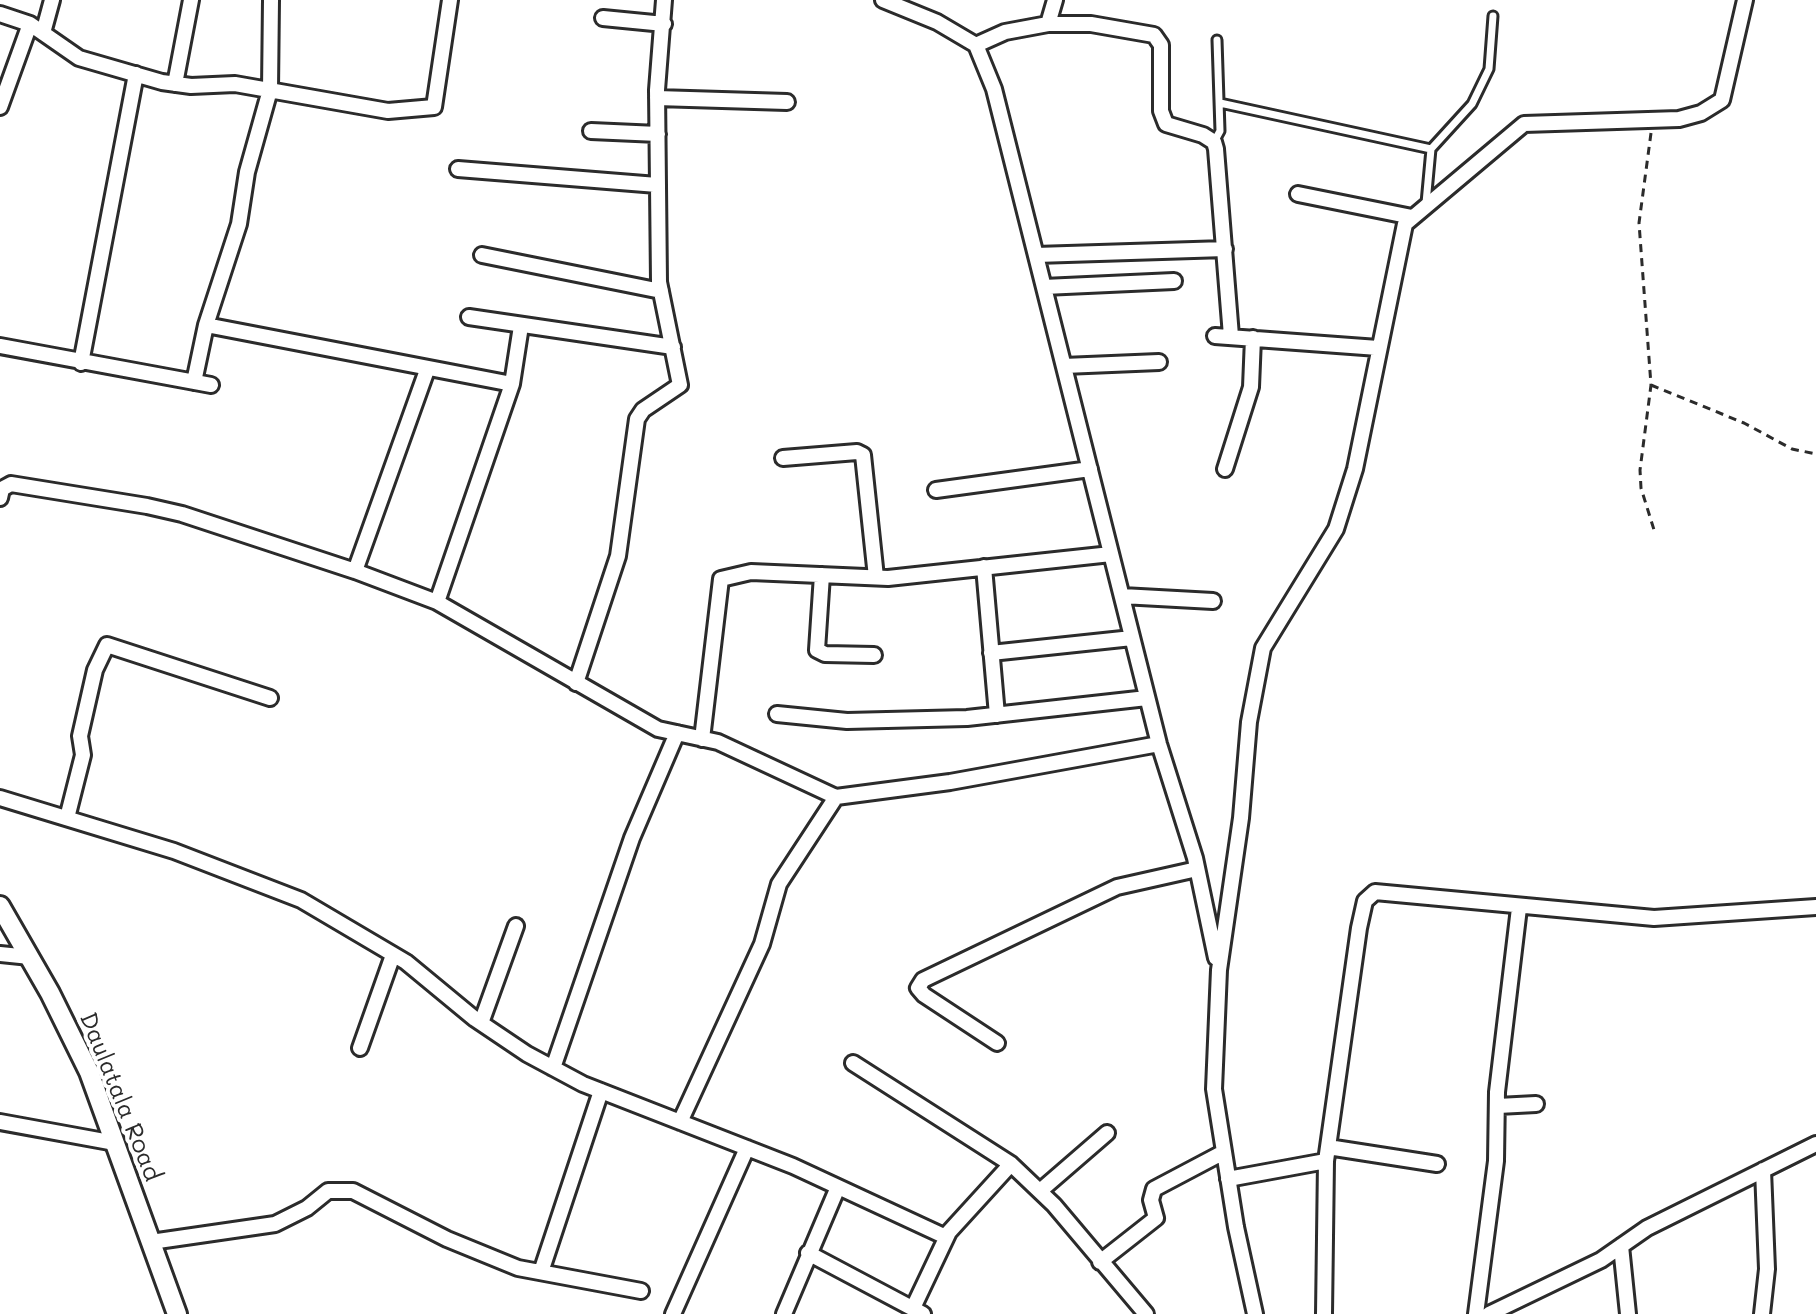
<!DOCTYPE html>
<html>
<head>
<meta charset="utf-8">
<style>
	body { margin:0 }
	canvas { display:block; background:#fff }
</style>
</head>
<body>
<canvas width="1816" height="1314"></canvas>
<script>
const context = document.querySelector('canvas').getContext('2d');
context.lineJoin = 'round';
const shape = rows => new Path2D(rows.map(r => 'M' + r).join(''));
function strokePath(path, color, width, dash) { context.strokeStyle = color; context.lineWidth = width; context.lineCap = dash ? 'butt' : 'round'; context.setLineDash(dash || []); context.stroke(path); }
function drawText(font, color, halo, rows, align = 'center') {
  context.font = font + ' Mali,sans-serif'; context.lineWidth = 8; context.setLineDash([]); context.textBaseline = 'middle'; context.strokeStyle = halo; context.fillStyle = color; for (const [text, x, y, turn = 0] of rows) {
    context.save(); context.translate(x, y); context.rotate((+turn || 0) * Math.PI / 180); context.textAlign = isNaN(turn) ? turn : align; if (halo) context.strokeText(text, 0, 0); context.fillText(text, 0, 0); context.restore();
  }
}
const path = shape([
	[1651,133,1639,223,1651,385,1640,470,1641,488,1655,533],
	[1651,385,1744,423,1792,449,1816,454]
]);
const service = shape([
	[1220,103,1431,149],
	[1214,142,1220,131,1217,40],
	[1426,203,1431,149,1472,104,1489,69,1493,16]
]);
const minor = shape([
	[883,0,937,22,976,45,994,89,1159,744,1195,858,1216,958],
	[0,14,30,24,79,58,162,82,191,86,235,84,388,111,434,107,450,0],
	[603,18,664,24],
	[1048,24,1055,0],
	[43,33,52,0],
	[976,45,1005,32,1048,24,1091,24,1154,35,1161,45,1161,111,1166,124,1203,135,1214,142,1216,149,1231,336],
	[175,84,191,0],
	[657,98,787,102],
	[0,107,30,24],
	[591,131,658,134],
	[458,169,657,185],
	[1298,194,1412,217],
	[482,255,661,291],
	[1036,255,1225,249],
	[1044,287,1174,281],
	[469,317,673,347],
	[206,325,512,384],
	[1215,336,1378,348],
	[0,346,211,385],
	[81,363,136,74],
	[1064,366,1159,362],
	[194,382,206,325,239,224,247,172,270,90,271,0],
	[783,458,857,452,863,455,876,577],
	[1225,469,1251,387,1253,338],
	[936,490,1090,469],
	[0,498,2,489,11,484,147,506,182,514,355,571,437,602,658,729,718,742,836,797,950,782,1159,744],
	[984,567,997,715],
	[355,571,427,370],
	[822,575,817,650,825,654,874,655],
	[1122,596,1213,601],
	[437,602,512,384,521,326],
	[991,653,1132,638],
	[576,683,618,556,637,419,643,410,680,385,659,282,657,90,664,0],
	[777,714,847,721,967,718,1147,698],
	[702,739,721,579,751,572,888,578,1111,554],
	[0,798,174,851,301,900,406,962,475,1019,527,1054,583,1084,793,1166,946,1237],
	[67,818,83,755,80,736,95,670,107,645,270,698],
	[0,954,30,957],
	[481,1023,516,926],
	[997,1043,924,995,918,988,923,980,1117,887,1197,869],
	[360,1048,393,955],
	[853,1063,1011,1164,1054,1205,1146,1314],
	[553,1068,632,838,677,733],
	[1498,1106,1536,1104],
	[0,1122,115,1143],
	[680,1122,762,944,779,884,836,797],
	[1328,1147,1437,1164],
	[1228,1179,1326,1161],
	[1040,1191,1107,1133],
	[151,1242,275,1224,307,1208,328,1191,353,1191,447,1239,518,1268,641,1291],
	[1621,1246,1628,1314],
	[808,1253,923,1314],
	[1100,1262,1156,1218,1151,1200,1154,1189,1224,1152],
	[541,1272,601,1091],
	[913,1308,949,1232,1011,1164],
	[673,1314,747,1148],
	[784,1314,838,1187],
	[1255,1314,1236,1227,1214,1089,1219,970,1241,818,1249,722,1263,648,1336,529,1355,469,1405,224,1524,124,1679,119,1701,113,1722,100,1745,0],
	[1324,1314,1326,1161,1359,928,1365,901,1375,892,1654,918,1816,907],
	[1476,1314,1496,1161,1497,1092,1519,908],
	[1489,1314,1601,1260,1647,1228,1816,1144],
	[1762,1314,1767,1269,1763,1170]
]);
const secondary = shape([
	[0,906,50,993,89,1072,177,1314]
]);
const streetNames = [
	["Daulatala Road",120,1097,68]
];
strokePath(service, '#2b2b2b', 13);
strokePath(minor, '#2b2b2b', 20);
strokePath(secondary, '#2b2b2b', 24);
strokePath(path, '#2b2b2b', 3, [8, 6]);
strokePath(service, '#fff', 7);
strokePath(minor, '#fff', 14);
strokePath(secondary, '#fff', 18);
drawText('24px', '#2b2b2b', '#fff', streetNames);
</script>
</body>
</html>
